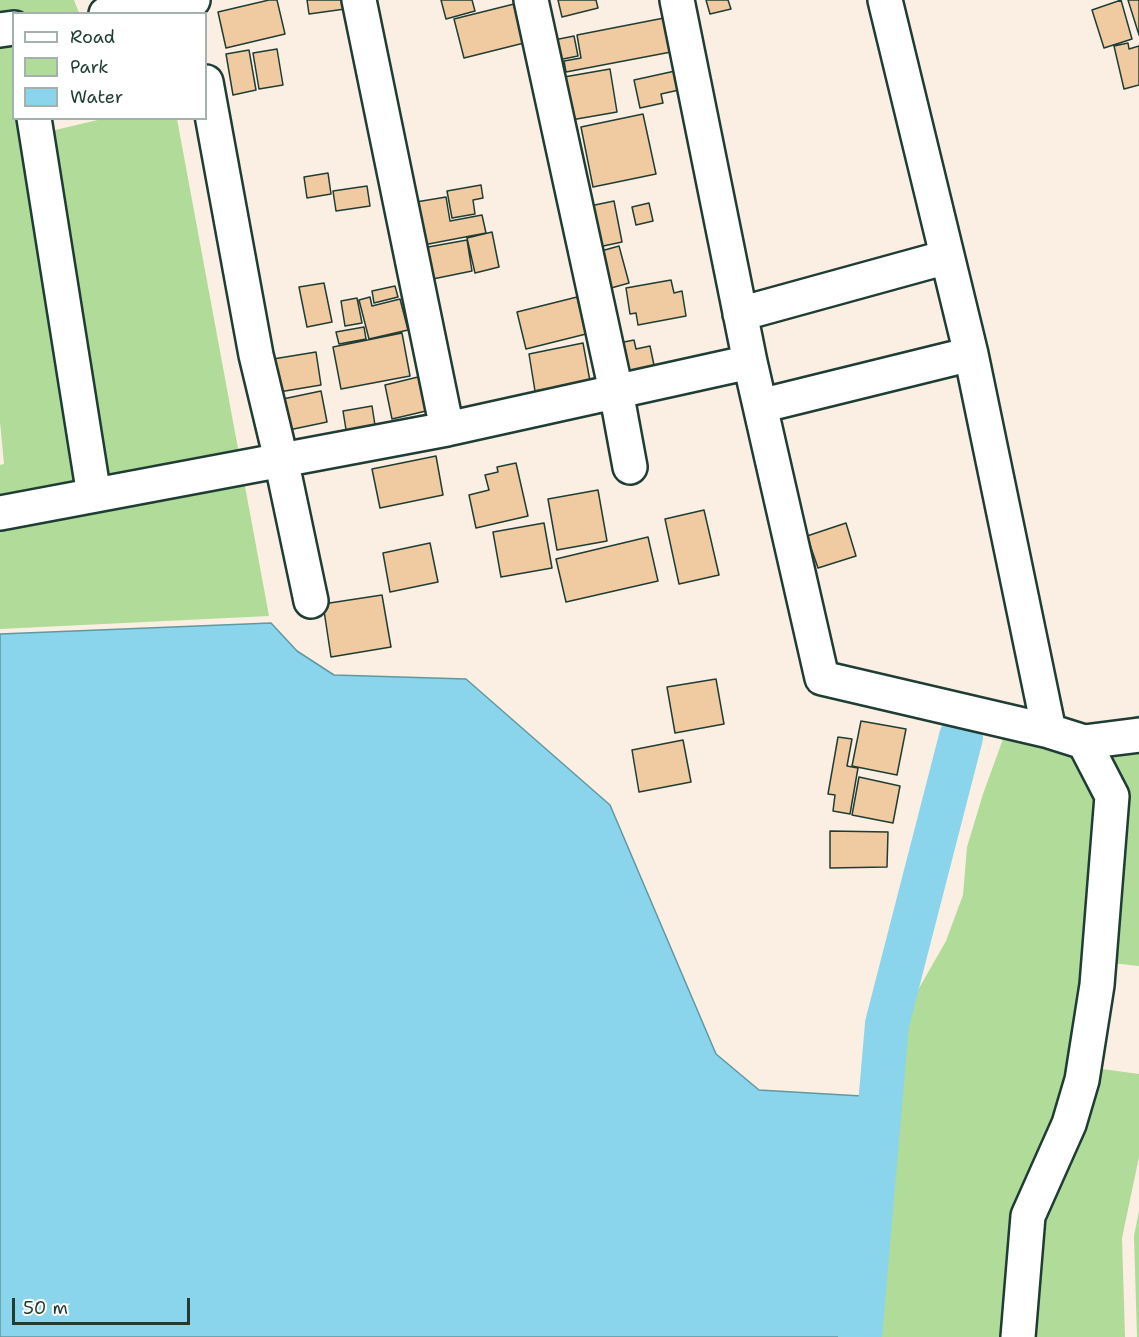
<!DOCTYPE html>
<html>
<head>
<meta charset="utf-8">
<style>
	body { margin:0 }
	#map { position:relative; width:1139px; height:1337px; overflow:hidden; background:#faefe2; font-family:"Shantell Sans",sans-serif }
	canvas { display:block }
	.legend { position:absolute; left:12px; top:12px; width:195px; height:108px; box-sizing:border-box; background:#fff; border:2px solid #a5b1ae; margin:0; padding:8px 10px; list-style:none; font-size:18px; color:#1f3d34 }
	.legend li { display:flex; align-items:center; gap:12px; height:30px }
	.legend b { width:30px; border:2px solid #a5b1ae }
	.scale { position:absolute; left:12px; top:1298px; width:178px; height:27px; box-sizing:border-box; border:3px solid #1f3d34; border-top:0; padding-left:8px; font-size:18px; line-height:21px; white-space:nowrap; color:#1f3d34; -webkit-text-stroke:4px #fff; paint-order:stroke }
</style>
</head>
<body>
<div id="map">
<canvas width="1139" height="1337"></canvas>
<ul class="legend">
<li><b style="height:8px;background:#fff"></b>Road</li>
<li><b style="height:16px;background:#b0db98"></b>Park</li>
<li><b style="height:16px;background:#8bd5ec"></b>Water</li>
</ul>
<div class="scale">50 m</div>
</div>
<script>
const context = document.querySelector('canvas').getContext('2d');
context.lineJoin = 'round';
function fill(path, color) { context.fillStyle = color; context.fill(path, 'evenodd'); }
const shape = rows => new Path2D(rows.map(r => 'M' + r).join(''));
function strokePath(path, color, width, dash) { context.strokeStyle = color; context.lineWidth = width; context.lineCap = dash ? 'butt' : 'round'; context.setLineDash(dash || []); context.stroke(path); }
const green = shape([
	[0,0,74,0,79,13,14,14,14,118,50,119,51,131,102,119,177,119,269,616,0,629,0,465,4,464,0,422],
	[1139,715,1139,966,1112,963,1097,726],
	[1003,739,1079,749,1099,800,1088,976,1069,1080,1008,1337,871,1337,902,1018,946,941,963,895,967,847,983,794],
	[1095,1068,1139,1074,1139,1157,1122,1238,1125,1337,1030,1337,1038,1217],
	[1139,1211,1139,1337,1137,1337,1134,1236]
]);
const water = shape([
	[271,623,297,651,334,675,466,679,610,805,716,1054,759,1090,861,1096,842,1337,0,1337,0,634,271,623]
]);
const river = shape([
	[860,1337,887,1024,961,737]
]);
const building = shape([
	[269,0,277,0,285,34,226,48,218,12,269,0],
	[307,0,344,0,345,9,309,14,307,0],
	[441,0,472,0,475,11,446,19,441,0],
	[558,0,596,0,598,8,562,17,558,0],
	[706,0,728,0,731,9,710,14,706,0],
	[1121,0,1132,39,1104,48,1092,10,1121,0],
	[1128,0,1139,0,1139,35,1128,0],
	[514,4,524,43,464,58,454,19,514,4],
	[664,18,671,52,566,72,564,61,581,58,577,35,664,18],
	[574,36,578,56,558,60,554,40,574,36],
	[1128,43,1129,49,1139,46,1139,85,1124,89,1114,46,1128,43],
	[277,49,283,85,259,89,253,53,277,49],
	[249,50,256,90,233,95,226,54,249,50],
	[610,69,617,112,571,120,564,77,610,69],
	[675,71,679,90,661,94,663,103,640,108,634,80,675,71],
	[643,114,656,174,593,187,581,127,643,114],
	[328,173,331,194,307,198,304,177,328,173],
	[481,185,483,198,473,200,475,214,452,218,447,191,481,185],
	[367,186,370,206,336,211,333,191,367,186],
	[446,197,450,221,482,215,486,233,418,246,410,203,446,197],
	[614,201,622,242,594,248,585,207,614,201],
	[649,203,653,221,636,225,632,207,649,203],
	[492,232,499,267,475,273,467,238,492,232],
	[467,240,472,271,423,281,417,249,467,240],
	[619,246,629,283,604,290,594,253,619,246],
	[671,280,674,293,682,291,686,316,638,325,636,313,630,314,626,288,671,280],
	[324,283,332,322,307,327,299,287,324,283],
	[395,286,398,297,374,303,372,291,395,286],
	[370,297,372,306,400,299,408,330,369,339,359,300,370,297],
	[577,297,586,334,526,349,517,312,577,297],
	[357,298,362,323,345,326,341,301,357,298],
	[364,327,366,339,339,344,336,332,364,327],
	[402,333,410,376,341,389,333,347,402,333],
	[634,340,636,349,650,346,655,370,620,377,614,344,634,340],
	[583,343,590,381,535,391,529,354,583,343],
	[316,352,321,385,273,393,267,360,316,352],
	[418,377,426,411,392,419,385,385,418,377],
	[321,391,327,422,284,431,278,400,321,391],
	[372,406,377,438,348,442,343,411,372,406],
	[436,456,443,495,380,508,372,469,436,456],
	[516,463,528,516,476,528,469,495,489,490,485,475,498,472,497,467,516,463],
	[598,490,607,541,557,550,548,499,598,490],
	[704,510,719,575,679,584,665,519,704,510],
	[544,523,552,568,501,577,493,532,544,523],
	[846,523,856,556,818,568,807,536,846,523],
	[648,537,658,581,566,602,556,559,648,537],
	[430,543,438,582,390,592,383,553,430,543],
	[382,595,391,647,331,657,323,604,382,595],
	[716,679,724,724,675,733,667,687,716,679],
	[861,721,906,729,897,775,852,766,861,721],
	[838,737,852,739,847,766,858,768,850,814,833,811,835,795,828,794,838,737],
	[683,740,691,782,639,792,632,750,683,740],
	[859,777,900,786,893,823,852,815,859,777],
	[830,831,888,832,887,867,830,868,830,831]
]);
const minor = shape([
	[359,0,447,429],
	[531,0,616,391,630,467],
	[677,0,750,362,822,678,1049,731,1084,742,1112,796,1097,985,1082,1080,1069,1124,1028,1216,1018,1337],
	[885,0,971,354,1049,731],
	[106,14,193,0],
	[0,30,14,28],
	[206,82,256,355,281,459,311,601],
	[34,118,92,483],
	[740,314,947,257],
	[760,406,971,354],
	[0,513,447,429,750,362],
	[1084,742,1139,735]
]);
fill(green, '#b0db98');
fill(water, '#8bd5ec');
strokePath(water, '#6098a2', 1.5);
strokePath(river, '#8bd5ec', 44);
fill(building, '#f0caa0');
strokePath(building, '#1f3d34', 1.5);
strokePath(minor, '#1f3d34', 38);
strokePath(minor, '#fff', 33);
</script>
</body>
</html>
